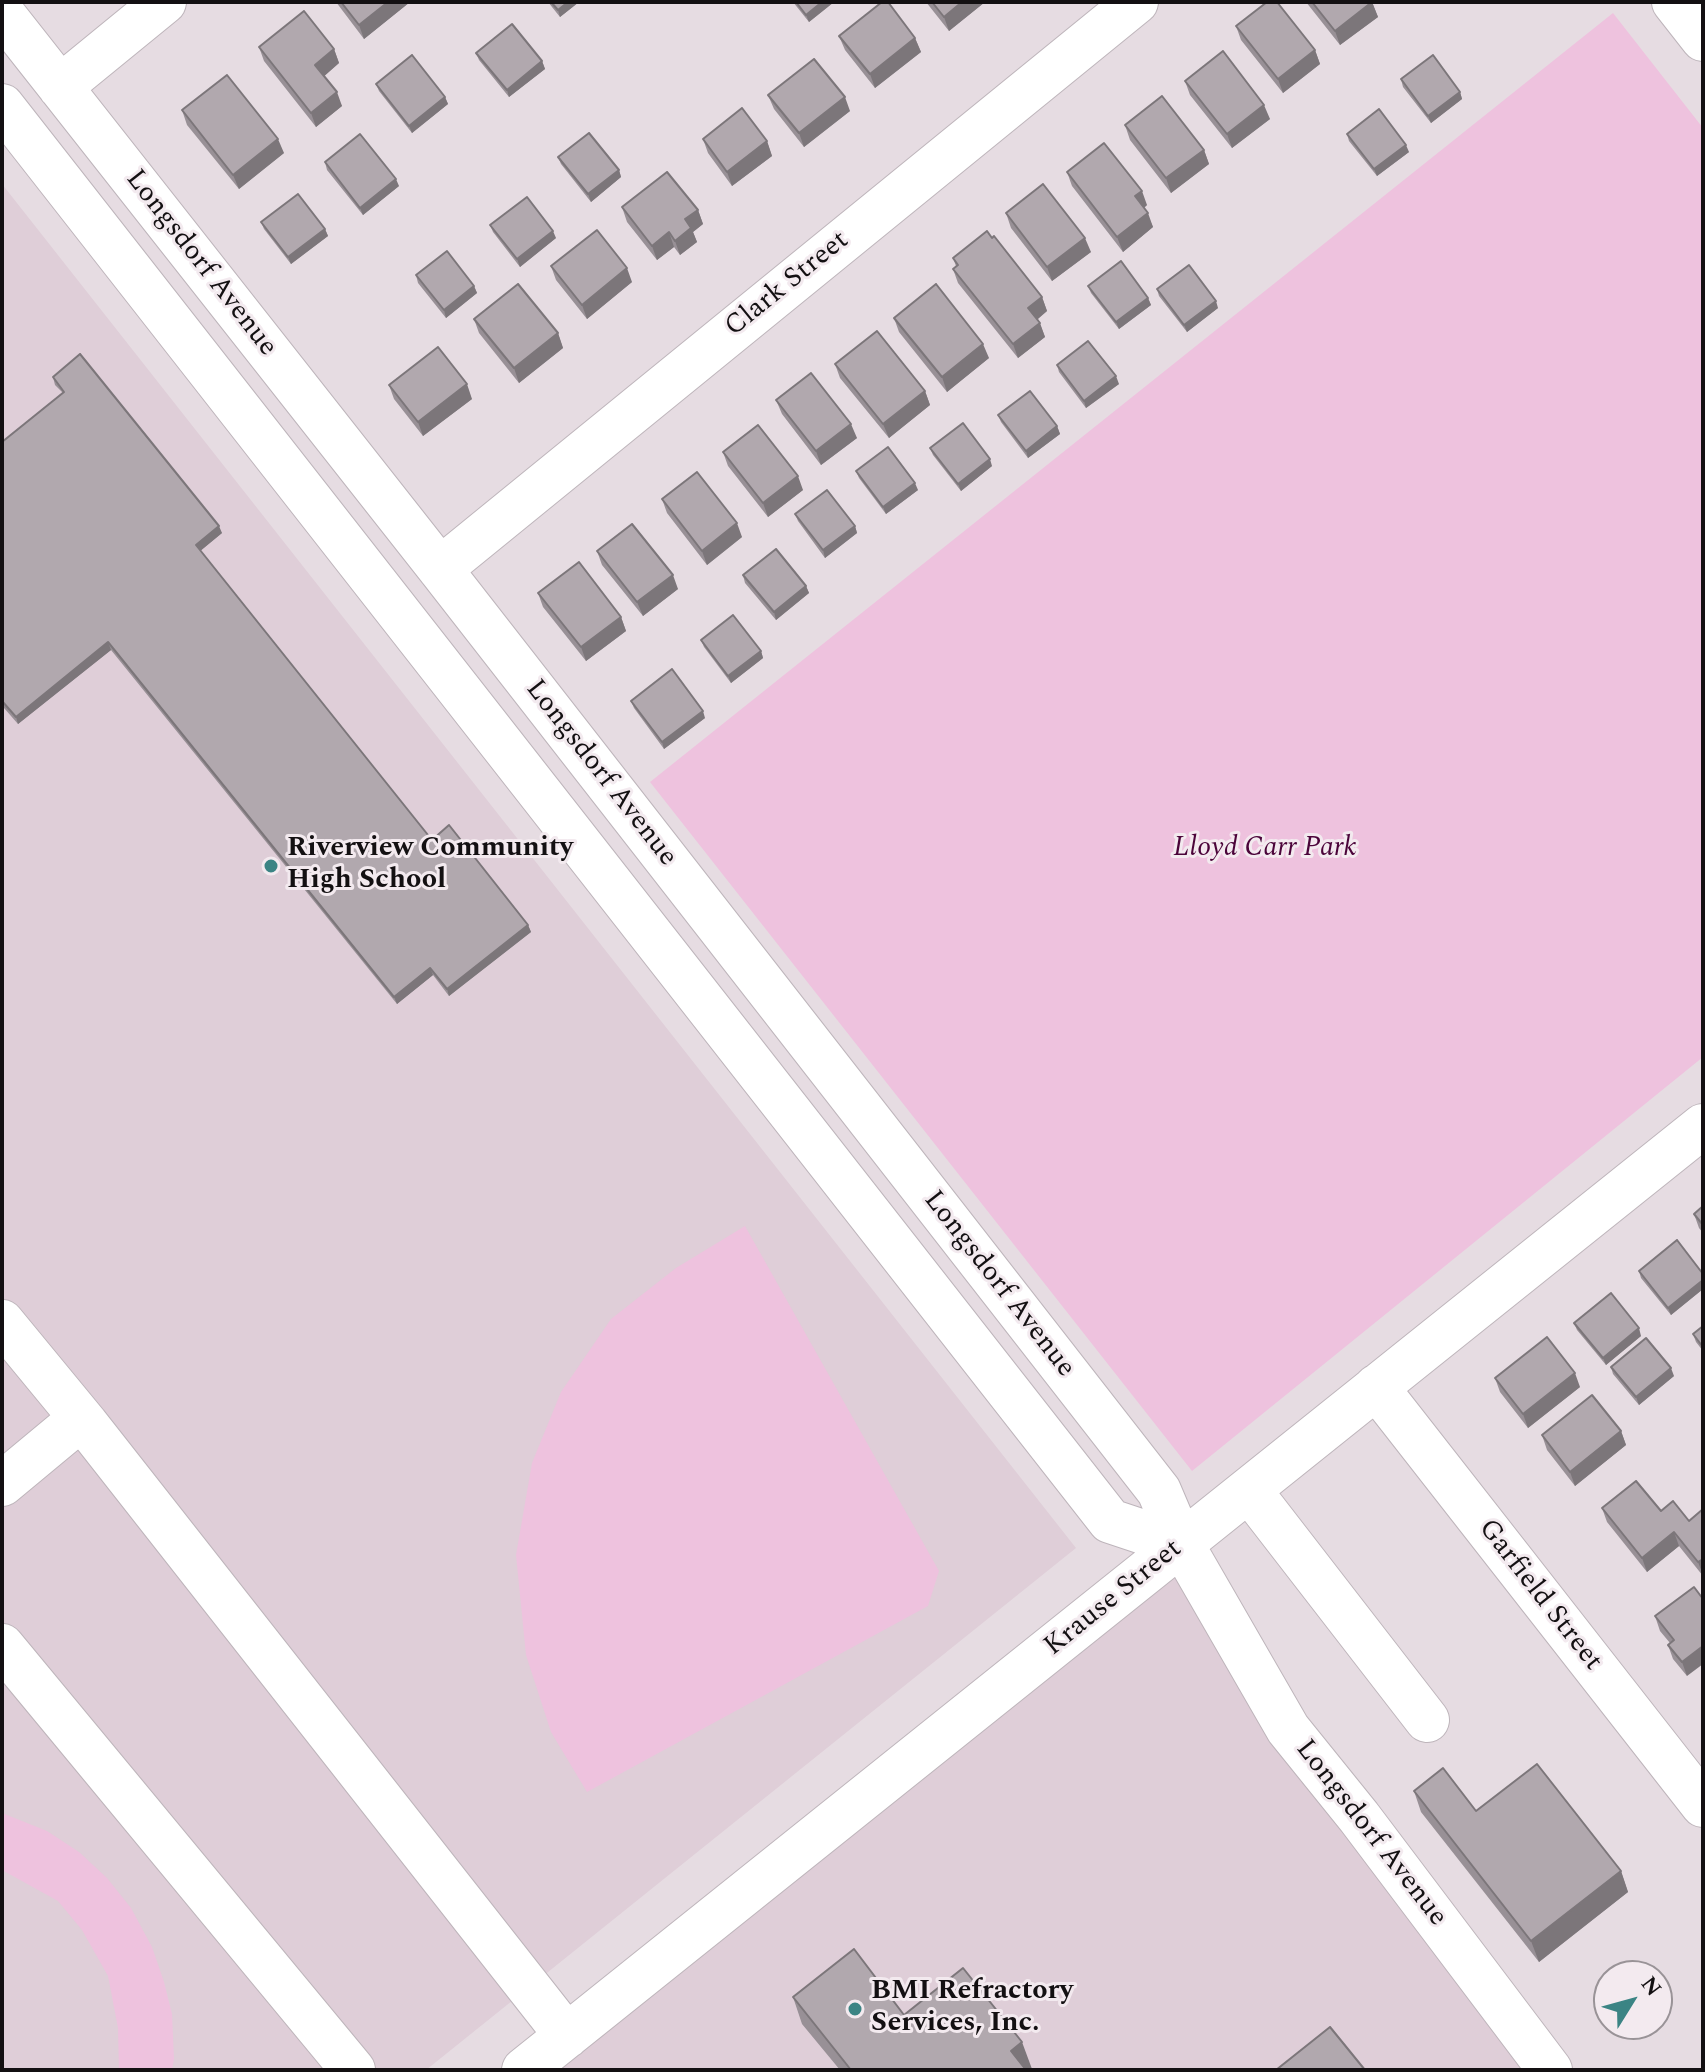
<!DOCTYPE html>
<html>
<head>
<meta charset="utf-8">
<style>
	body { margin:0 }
	#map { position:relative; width:1705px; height:2072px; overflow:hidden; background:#e6dce2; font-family:Spectral,serif }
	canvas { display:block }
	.frame { position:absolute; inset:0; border:4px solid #131012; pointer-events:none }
	.north { position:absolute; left:1593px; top:1960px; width:80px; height:80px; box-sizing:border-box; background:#f3eaef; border:2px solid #999397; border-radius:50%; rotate:53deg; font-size:22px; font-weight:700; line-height:32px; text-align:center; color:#131012 }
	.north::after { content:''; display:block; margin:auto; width:28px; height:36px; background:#3b8484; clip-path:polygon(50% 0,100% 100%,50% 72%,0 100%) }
</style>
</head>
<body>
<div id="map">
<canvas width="1705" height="2072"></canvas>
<div class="frame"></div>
<div class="north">N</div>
</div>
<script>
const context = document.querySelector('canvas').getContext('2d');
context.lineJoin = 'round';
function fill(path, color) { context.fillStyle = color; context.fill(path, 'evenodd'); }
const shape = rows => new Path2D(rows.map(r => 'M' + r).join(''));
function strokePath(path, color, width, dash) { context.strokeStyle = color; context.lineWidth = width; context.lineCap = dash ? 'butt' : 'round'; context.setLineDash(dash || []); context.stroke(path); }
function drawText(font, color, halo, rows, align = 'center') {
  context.font = font + ' Spectral,serif'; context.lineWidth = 6; context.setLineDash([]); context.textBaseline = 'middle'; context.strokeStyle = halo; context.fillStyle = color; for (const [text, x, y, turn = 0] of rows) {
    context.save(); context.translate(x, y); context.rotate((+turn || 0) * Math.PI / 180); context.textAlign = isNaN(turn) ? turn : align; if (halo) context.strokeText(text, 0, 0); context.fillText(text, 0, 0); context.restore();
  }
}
const built = shape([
	[2,184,1076,1548,426,2070,2,2070],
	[1182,1545,1550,2070,524,2070]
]);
const green = shape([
	[1613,13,1703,128,1703,1057,1192,1471,650,782],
	[745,1226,939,1571,928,1606,587,1792,551,1732,526,1655,516,1555,532,1463,561,1392,611,1319,676,1268],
	[2,1813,47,1831,79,1852,107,1878,131,1908,152,1947,164,1982,172,2014,174,2059,172,2070,119,2070,118,2028,108,1976,82,1930,58,1901,2,1870]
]);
const minor = shape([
	[1674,2,1703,39],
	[2,13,440,569,1159,1491,1182,1545,1288,1729,1359,1817,1550,2070],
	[60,87,164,2],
	[2,106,1110,1521,1182,1545],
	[440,569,1136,2],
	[2,1322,86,1424,567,2036],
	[1376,1387,1703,1805],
	[2,1484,67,1430,86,1424],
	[1249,1490,1427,1720],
	[2,1646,353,2070],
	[524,2070,1703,1126]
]);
const wall = shape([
	[336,2,410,2,364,39],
	[548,2,579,2,560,17],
	[793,2,834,2,809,22],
	[926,2,985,2,949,31],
	[1306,2,1372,2,1378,17,1340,45],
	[1236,26,1315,50,1320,64,1283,93,1241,40],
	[839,36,915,38,921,52,875,88,845,50],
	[259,47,334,49,339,63,324,76,342,106,316,127,264,61],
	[476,53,542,61,545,69,509,97,479,60],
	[1401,79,1460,92,1462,99,1431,123,1403,87],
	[1185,81,1270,119,1232,148,1190,95],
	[376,84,445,97,448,104,412,133,379,91],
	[768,95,850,111,804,147,774,109],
	[182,110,284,153,239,189,187,125],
	[1125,125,1204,150,1209,164,1171,193,1130,140],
	[1347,134,1409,152,1377,176,1349,141],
	[703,139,767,141,772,156,732,186,708,153],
	[558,157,619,170,621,177,591,202,561,164],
	[325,162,399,186,363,215,327,170],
	[1067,172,1147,205,1144,208,1153,227,1123,252,1072,186],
	[622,207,698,210,703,224,693,232,697,242,680,255,674,247,657,260,627,222],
	[1006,213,1091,252,1052,281,1011,228],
	[261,222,325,229,328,236,291,264,264,229],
	[490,225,556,238,520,267,493,232],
	[953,258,1042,297,1047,311,1038,319,1045,337,1018,358,958,283,953,269,956,266],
	[551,266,632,282,587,319,556,280],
	[416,275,474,286,477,293,446,318,418,283],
	[1088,286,1148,298,1151,305,1119,329,1091,293],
	[1157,289,1218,308,1187,332,1159,296],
	[894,318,989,358,947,392,899,332],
	[474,319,558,333,563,348,519,383,479,333],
	[835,364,925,391,930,405,889,438,840,378],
	[1057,365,1119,384,1086,408,1059,372],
	[53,377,222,533,200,551,432,840,528,925,531,932,449,996,433,975,397,1004,111,650,18,724,4,708,2,710,2,442,63,393,55,385],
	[389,385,472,399,423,436,394,399],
	[776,400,857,438,821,465,782,414],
	[998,415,1057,426,1060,434,1028,458,1001,422],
	[930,448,992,466,961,491,933,455],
	[723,452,803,490,768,517,728,466],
	[856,471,918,490,886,514,859,478],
	[662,499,742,537,707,565,667,513],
	[795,514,855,526,857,533,825,558,798,521],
	[597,551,678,589,643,616,602,565],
	[743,575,806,586,809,593,776,620,745,583],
	[538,593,621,617,626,631,586,661,543,607],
	[701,640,761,651,763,658,731,683,704,647],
	[631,701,705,718,664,749,634,708],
	[1703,1206,1703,1233,1699,1228,1694,1214],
	[1639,1271,1703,1274,1703,1289,1671,1315,1641,1278],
	[1574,1323,1641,1336,1606,1365,1577,1330],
	[1703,1326,1703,1351,1696,1342,1693,1334],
	[1611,1367,1674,1376,1639,1405,1613,1374],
	[1495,1378,1580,1387,1528,1428,1500,1392],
	[1621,1431,1626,1445,1575,1486,1547,1450,1542,1435],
	[1602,1508,1661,1511,1689,1521,1703,1509,1703,1576,1679,1546,1647,1572,1607,1522],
	[1694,1587,1687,1676,1673,1659,1668,1645,1670,1643,1660,1631,1655,1616],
	[1414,1791,1476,1811,1621,1871,1628,1892,1539,1962,1421,1812],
	[793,1997,904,2015,1032,2069,840,2070,802,2024]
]);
const shadedWall = shape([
	[388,2,410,2,364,39,359,25],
	[568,2,579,2,560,17,558,10],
	[822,2,834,2,809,22,806,15],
	[962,2,985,2,949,31,944,17],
	[1372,2,1378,17,1340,45,1335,31],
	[915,38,921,52,875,88,870,74],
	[334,49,339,63,321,79,315,65],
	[1315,50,1320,64,1283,93,1278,79],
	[542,61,545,69,509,97,507,90],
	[337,92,342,106,316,127,311,113],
	[1460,92,1462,99,1431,123,1428,116],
	[445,97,448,104,412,133,409,126],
	[845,97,850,111,804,147,799,133],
	[1264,105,1270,119,1232,148,1227,134],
	[278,139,284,153,239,189,233,175],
	[767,141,772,156,732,186,727,172],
	[1406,145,1409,152,1377,176,1374,169],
	[1204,150,1209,164,1171,193,1166,178],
	[619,170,621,177,591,202,588,194],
	[396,179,399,186,363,215,360,208],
	[1142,191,1147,205,1141,210,1135,196],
	[698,210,703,224,693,232,697,242,680,255,675,241,685,219],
	[1148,213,1153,227,1123,252,1117,237],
	[325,229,328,236,291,264,288,257],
	[553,231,556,238,520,267,517,259],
	[669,232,674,247,657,260,652,246],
	[1085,238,1091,252,1052,281,1047,267],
	[627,268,632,282,587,319,582,305],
	[474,286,477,293,446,318,444,310],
	[1042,297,1047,311,1034,322,1028,308],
	[1148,298,1151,305,1119,329,1116,322],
	[1216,301,1218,308,1187,332,1184,325],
	[1040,323,1045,337,1018,358,1013,344],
	[558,333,563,348,519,383,514,368],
	[983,344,989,358,947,392,942,377],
	[1116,376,1119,384,1086,408,1084,401],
	[467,384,472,399,423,436,418,422],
	[925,391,930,405,889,438,883,424],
	[851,424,857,438,821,465,816,451],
	[1057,426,1060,434,1028,458,1026,451],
	[990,459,992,466,961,491,958,484],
	[798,476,803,490,768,517,763,503],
	[915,483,918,490,886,514,883,507],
	[737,523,742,537,707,565,702,551],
	[219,526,222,533,199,552,196,545],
	[855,526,857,533,825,558,823,550],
	[673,575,678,589,643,616,637,602],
	[806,586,809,593,776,620,774,612],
	[621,617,626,631,586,661,581,647],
	[108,642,111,650,18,724,16,717],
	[761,651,763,658,731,683,728,676],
	[703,711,705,718,664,749,662,742],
	[528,925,531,932,449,996,447,989],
	[430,968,433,975,397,1004,394,997],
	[1703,1280,1703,1289,1671,1315,1668,1308],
	[1639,1328,1641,1336,1606,1365,1603,1358],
	[1671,1368,1674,1376,1639,1405,1636,1397],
	[1575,1373,1580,1387,1528,1428,1523,1414],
	[1621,1431,1626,1445,1575,1486,1570,1472],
	[1674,1532,1679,1546,1647,1572,1642,1558],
	[1703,1559,1703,1575,1698,1562],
	[1703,1646,1703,1664,1687,1676,1682,1662],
	[1621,1871,1628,1892,1539,1962,1531,1941],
	[1022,2042,1032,2069,1030,2070,1018,2070,1011,2051]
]);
const building = shape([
	[341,2,388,2,359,25,341,2],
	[551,2,568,2,558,10,551,2],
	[796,2,822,2,806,15,796,2],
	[882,2,888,2,915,38,870,74,839,36,882,2],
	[932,2,962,2,944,17,932,2],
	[1267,2,1277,2,1315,50,1278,79,1236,26,1267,2],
	[1312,2,1372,2,1335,31,1312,2],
	[304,11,334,49,315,65,337,92,311,113,259,47,304,11],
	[512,24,542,61,507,90,476,53,512,24],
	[1223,51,1264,105,1227,134,1185,81,1223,51],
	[412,55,445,97,409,126,376,84,412,55],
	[1433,55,1460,92,1428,116,1401,79,1433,55],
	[814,59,845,97,799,133,768,95,814,59],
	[227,75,278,139,233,175,182,110,227,75],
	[1162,96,1204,150,1166,178,1125,125,1162,96],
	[742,108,767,141,727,172,703,139,742,108],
	[1379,109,1406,145,1374,169,1347,134,1379,109],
	[589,133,619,170,588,194,558,157,589,133],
	[360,134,396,179,360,208,325,162,360,134],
	[1104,143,1142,191,1135,196,1148,213,1117,237,1067,172,1104,143],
	[667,172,698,210,685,219,691,228,675,241,669,232,652,246,622,207,667,172],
	[1043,184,1085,238,1047,267,1006,213,1043,184],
	[298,194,325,229,288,257,261,222,298,194],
	[527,197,553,231,517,259,490,225,527,197],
	[597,230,627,268,582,305,551,266,597,230],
	[987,231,992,238,994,236,1042,297,1028,308,1040,323,1013,344,953,269,958,265,953,258,987,231],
	[447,251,474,286,444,310,416,275,447,251],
	[1121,261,1148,298,1116,322,1088,286,1121,261],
	[1189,265,1216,301,1184,325,1157,289,1189,265],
	[518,284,558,333,514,368,474,319,518,284],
	[936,284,983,344,942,377,894,318,936,284],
	[877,331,925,391,883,424,835,364,877,331],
	[1088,341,1116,376,1084,401,1057,365,1088,341],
	[438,347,467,384,418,422,389,385,438,347],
	[80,354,219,526,196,545,432,840,449,825,528,925,447,989,430,968,394,997,108,642,16,717,2,701,2,442,64,392,53,377,80,354],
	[811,373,851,424,816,451,776,400,811,373],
	[1030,391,1057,426,1026,451,998,415,1030,391],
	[963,423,990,459,958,484,930,448,963,423],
	[758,425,798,476,763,503,723,452,758,425],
	[888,447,915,483,883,507,856,471,888,447],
	[697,472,737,523,702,551,662,499,697,472],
	[827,490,855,526,823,550,795,514,827,490],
	[632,524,673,575,637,602,597,551,632,524],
	[776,549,806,586,774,612,743,575,776,549],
	[579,562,621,617,581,647,538,593,579,562],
	[733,615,761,651,728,676,701,640,733,615],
	[672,669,703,711,662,742,631,701,672,669],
	[1703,1206,1703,1225,1694,1214,1703,1206],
	[1677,1240,1703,1274,1703,1280,1668,1308,1639,1271,1677,1240],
	[1611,1293,1639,1328,1603,1358,1574,1323,1611,1293],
	[1703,1326,1703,1347,1693,1334,1703,1326],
	[1547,1337,1575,1373,1523,1414,1495,1378,1547,1337],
	[1646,1338,1671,1368,1636,1397,1611,1367,1646,1338],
	[1592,1395,1621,1431,1570,1472,1542,1435,1592,1395],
	[1636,1481,1661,1511,1673,1501,1689,1521,1703,1509,1703,1559,1698,1562,1674,1532,1642,1558,1602,1508,1636,1481],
	[1694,1587,1703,1599,1703,1646,1682,1662,1668,1645,1674,1640,1655,1616,1694,1587],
	[1537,1764,1621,1871,1531,1941,1414,1791,1443,1768,1476,1811,1537,1764],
	[854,1949,904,2015,963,1968,1022,2042,1011,2051,1026,2070,851,2070,793,1997,854,1949],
	[1330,2027,1365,2070,1276,2070,1330,2027]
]);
const markers = [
	[271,866,8,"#3b8484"],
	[855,2009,8,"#3b8484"]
];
const streetNames = [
	["Longsdorf Avenue",200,264,52],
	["Clark Street",788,285,-39],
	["Longsdorf Avenue",600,774,52],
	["Longsdorf Avenue",998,1285,52],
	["Garfield Street",1539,1596,52],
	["Krause Street",1114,1599,-39],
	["Longsdorf Avenue",1370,1834,52]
];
const poiNames = [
	["Riverview Community",287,850],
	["High School",287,882],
	["BMI Refractory",871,1993],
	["Services, Inc.",871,2025]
];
const parkNames = [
	["Lloyd Carr Park",1265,850]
];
fill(built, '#dfced8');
fill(green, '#eec2de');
strokePath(minor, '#beb5bb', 46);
strokePath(minor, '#fff', 44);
fill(wall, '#989096');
fill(shadedWall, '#7c767a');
fill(building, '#b1a8ae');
strokePath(building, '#7c767a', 2);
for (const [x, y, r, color] of markers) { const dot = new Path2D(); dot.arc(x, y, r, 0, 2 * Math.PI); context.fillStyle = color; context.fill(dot); strokePath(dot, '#f3eaef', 3); }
drawText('28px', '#131012', '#f3eaef', streetNames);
drawText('bold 28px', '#131012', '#f3eaef', poiNames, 'left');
drawText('italic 28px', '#4b043a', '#f3eaef', parkNames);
</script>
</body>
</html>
